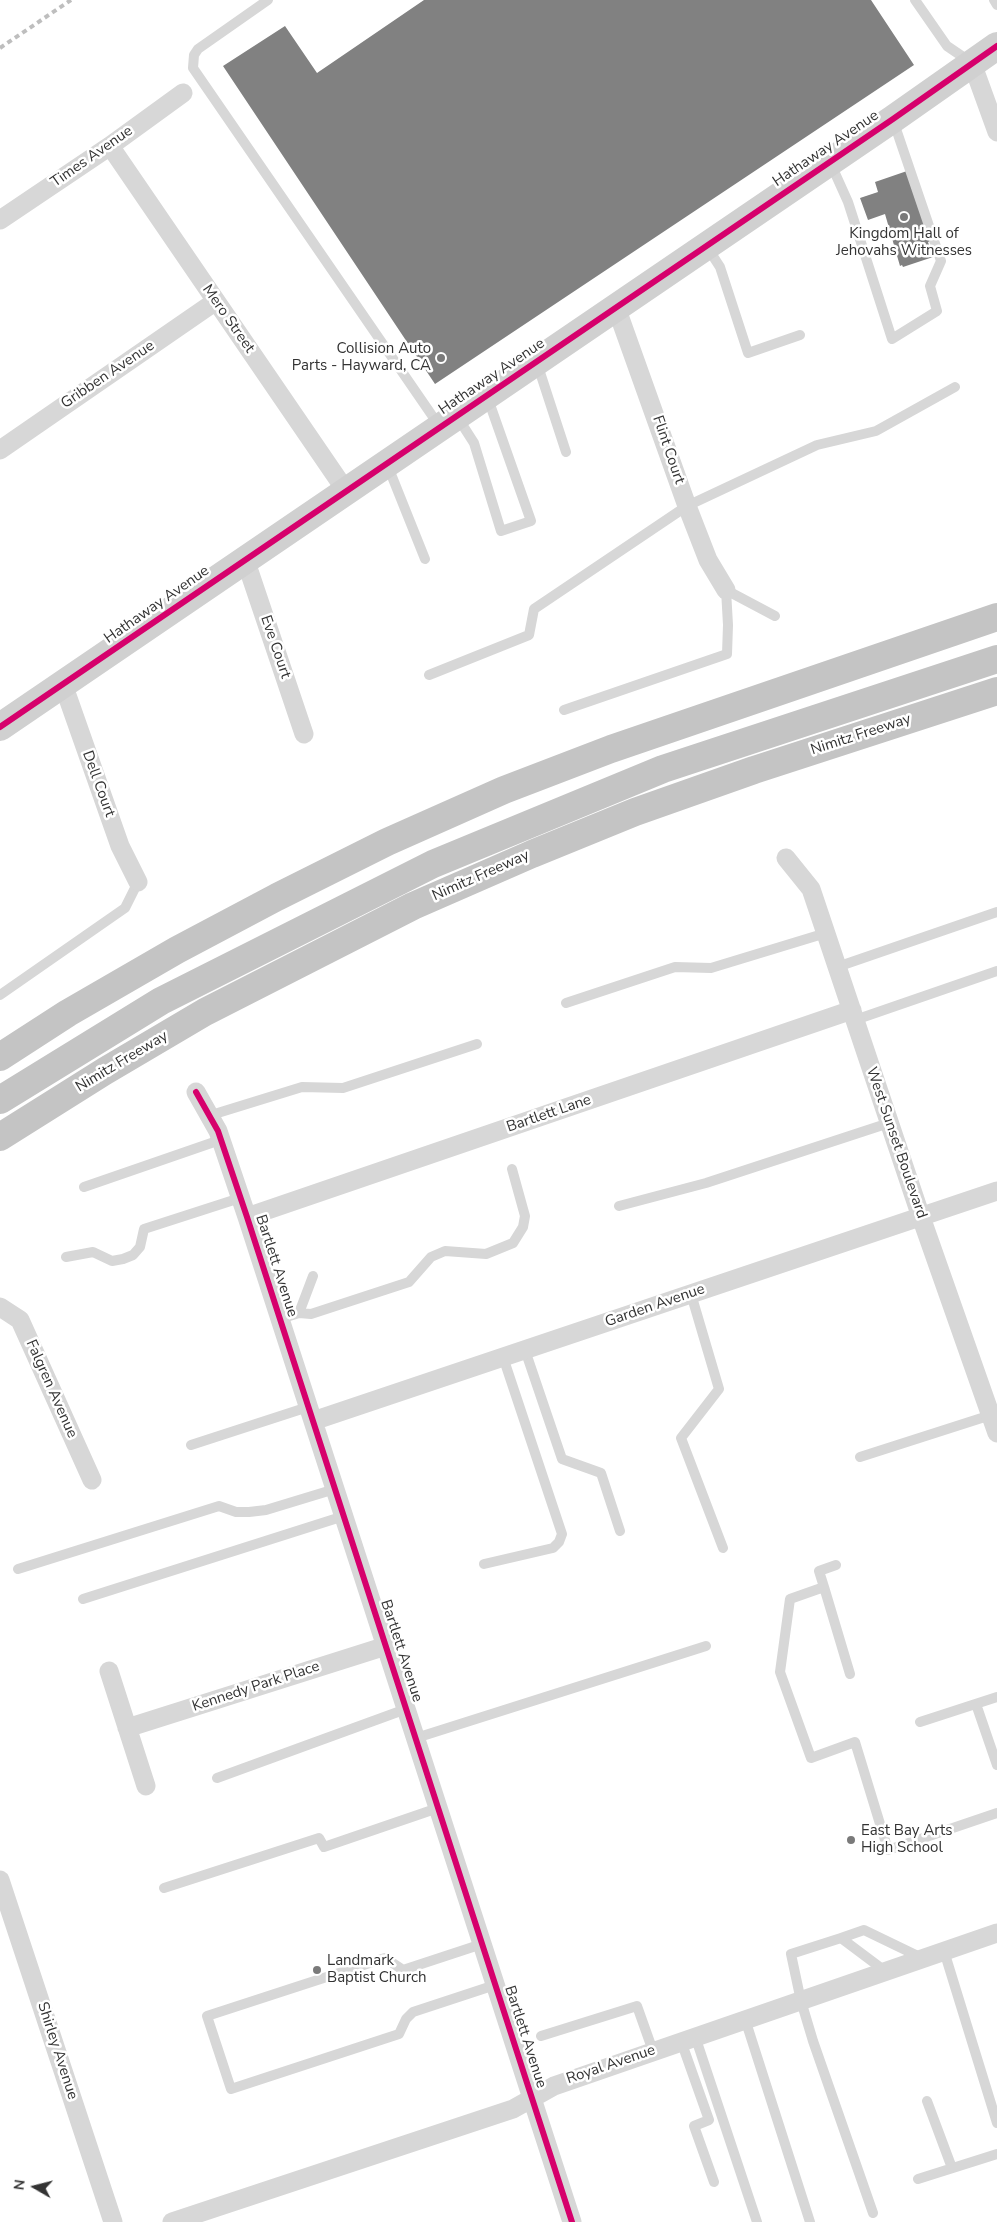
<!DOCTYPE html>
<html>
<head>
<meta charset="utf-8">
<style>
	body { margin:0 }
	#map { position:relative; width:997px; height:2222px; overflow:hidden; background:#fff; font-family:"Nunito Sans",sans-serif }
	canvas { display:block }
	.north { position:absolute; left:10px; top:2162px; width:50px; height:50px; -webkit-text-stroke:4px #fff; paint-order:stroke; rotate:278deg; font-size:14px; font-weight:700; line-height:20px; text-align:center; color:#333 }
	.north::after { content:''; display:block; margin:auto; width:18px; height:22px; background:#333; clip-path:polygon(50% 0,100% 100%,50% 72%,0 100%) }
</style>
</head>
<body>
<div id="map">
<canvas width="997" height="2222"></canvas>
<div class="north">N</div>
</div>
<script>
const context = document.querySelector('canvas').getContext('2d');
context.lineJoin = 'round';
function fill(path, color) { context.fillStyle = color; context.fill(path, 'evenodd'); }
const shape = rows => new Path2D(rows.map(r => 'M' + r).join(''));
function strokePath(path, color, width, dash) { context.strokeStyle = color; context.lineWidth = width; context.lineCap = dash ? 'butt' : 'round'; context.setLineDash(dash || []); context.stroke(path); }
function drawText(font, color, halo, rows, align = 'center') {
  context.font = font + ' "Nunito Sans",sans-serif'; context.lineWidth = 5; context.setLineDash([]); context.textBaseline = 'middle'; context.strokeStyle = halo; context.fillStyle = color; for (const [text, x, y, turn = 0] of rows) {
    context.save(); context.translate(x, y); context.rotate((+turn || 0) * Math.PI / 180); context.textAlign = isNaN(turn) ? turn : align; if (halo) context.strokeText(text, 0, 0); context.fillText(text, 0, 0); context.restore();
  }
}
const building = shape([
	[424,0,871,0,914,65,435,384,223,66,285,26,317,73],
	[907,171,930,241,928,242,933,257,903,267,902,265,900,266,885,214,868,220,860,198,878,192,875,182]
]);
const lane = shape([
	[268,0,198,49,194,55,193,68,440,427],
	[915,0,947,46,972,63],
	[994,0,997,5],
	[830,162,848,202,892,339,937,311,930,286,941,261,893,120],
	[707,247,720,267,748,353,800,335],
	[537,363,566,452],
	[458,418,474,443,501,531,531,521,487,396],
	[387,464,425,559],
	[726,590,775,616],
	[429,675,529,635,534,609,687,506,817,445,876,431,955,387],
	[564,710,727,654,728,625,726,590],
	[837,967,997,912],
	[0,995,125,908,138,882],
	[566,1003,675,967,711,968,826,933],
	[855,1020,997,971],
	[208,1116,302,1087,343,1088,477,1044],
	[84,1187,220,1140],
	[619,1206,706,1183,889,1123],
	[66,1257,93,1252,112,1261,123,1259,133,1255,140,1247,144,1229,240,1198],
	[691,1294,719,1389,681,1438,723,1548],
	[299,1313,313,1276],
	[280,1319,299,1313,311,1314,409,1282,431,1257,445,1251,486,1254,513,1243,523,1227,525,1216,512,1169],
	[525,1350,562,1459,601,1473,620,1531],
	[191,1445,308,1407],
	[860,1457,991,1415],
	[484,1564,553,1548,559,1542,562,1534,503,1357],
	[18,1569,219,1506,236,1512,249,1512,266,1510,335,1489],
	[824,1587,819,1571,836,1565],
	[83,1599,344,1516],
	[850,1674,824,1587,790,1599,780,1672,811,1758,855,1742,888,1850,997,1813],
	[976,1704,997,1765],
	[920,1722,997,1697],
	[416,1738,706,1646],
	[217,1778,406,1709],
	[164,1888,319,1838,324,1847,438,1808],
	[841,1938,864,1930,922,1958],
	[482,1944,403,1970,385,1958,207,2016,231,2089,399,2034,406,2019,413,2012,495,1985],
	[944,1951,997,2123],
	[745,2019,810,2222],
	[541,2036,637,2006,653,2051],
	[695,2036,757,2222],
	[681,2041,709,2120,694,2126,714,2182],
	[927,2101,952,2168],
	[918,2179,997,2154],
	[873,2213,813,2041,801,2001,791,1954,841,1938,885,1971]
]);
const street = shape([
	[972,63,997,132],
	[110,146,346,491],
	[0,220,110,146,183,93],
	[616,307,687,506,708,560,726,590],
	[0,450,216,301],
	[245,559,304,734],
	[63,684,120,846,138,882],
	[786,858,811,889,921,1217,997,1433],
	[196,1092,218,1131,247,1217,572,2222],
	[247,1217,852,1010],
	[0,1307,20,1320,92,1480],
	[313,1421,997,1191],
	[109,1671,146,1786],
	[127,1728,386,1646],
	[0,1880,113,2222],
	[172,2222,513,2109,554,2086,997,1933]
]);
const secondary = shape([
	[0,727,893,119,997,46]
]);
const highway = shape([
	[0,1057,68,1013,177,950,277,897,387,842,504,790,611,749,997,617],
	[0,1100,161,1001,433,864,663,769,997,659],
	[0,1137,105,1071,205,1012,413,906,532,854,635,812,754,770,997,691]
]);
const rail = shape([
	[0,48,71,0]
]);
const cycleway = shape([
	[0,727,893,119,997,46],
	[196,1092,218,1131,247,1217,572,2222]
]);
const markers = [
	[904,217,5,"#7a7a7a"],
	[441,358,5,"#7a7a7a"],
	[851,1840,5,"#7a7a7a"],
	[317,1970,5,"#7a7a7a"]
];
const streetNames = [
	["Hathaway Avenue",826,149,-34],
	["Times Avenue",92,157,-35],
	["Mero Street",228,319,55],
	["Gribben Avenue",108,375,-34],
	["Hathaway Avenue",492,377,-34],
	["Flint Court",668,450,71],
	["Hathaway Avenue",157,605,-35],
	["Eve Court",275,647,71],
	["Nimitz Freeway",861,735,-18],
	["Dell Court",98,784,70],
	["Nimitz Freeway",481,876,-24],
	["Nimitz Freeway",122,1062,-31],
	["Bartlett Lane",549,1114,-19],
	["West Sunset Boulevard",896,1143,71],
	["Bartlett Avenue",276,1266,72],
	["Garden Avenue",655,1306,-19],
	["Falgren Avenue",51,1389,66],
	["Bartlett Avenue",401,1651,72],
	["Kennedy Park Place",256,1687,-18],
	["Bartlett Avenue",525,2037,72],
	["Shirley Avenue",57,2051,72],
	["Royal Avenue",611,2065,-19]
];
const poiNames = [
	["Kingdom Hall of",904,234,"center"],
	["Jehovahs Witnesses",904,251,"center"],
	["Collision Auto",431,349,"right"],
	["Parts - Hayward, CA",431,366,"right"],
	["East Bay Arts",861,1831],
	["High School",861,1848],
	["Landmark",327,1961],
	["Baptist Church",327,1978]
];
fill(building, '#818181');
strokePath(lane, '#d7d7d7', 10);
strokePath(street, '#d7d7d7', 19);
strokePath(secondary, '#d0d0d0', 28);
strokePath(highway, '#c4c4c4', 28);
strokePath(rail, '#bebebe', 4, [5, 4]);
strokePath(cycleway, '#d6006c', 6);
for (const [x, y, r, color] of markers) { const dot = new Path2D(); dot.arc(x, y, r, 0, 2 * Math.PI); context.fillStyle = color; context.fill(dot); strokePath(dot, '#fff', 2); }
drawText('15px', '#333', '#fff', streetNames);
drawText('15px', '#333', '#fff', poiNames, 'left');
</script>
</body>
</html>
